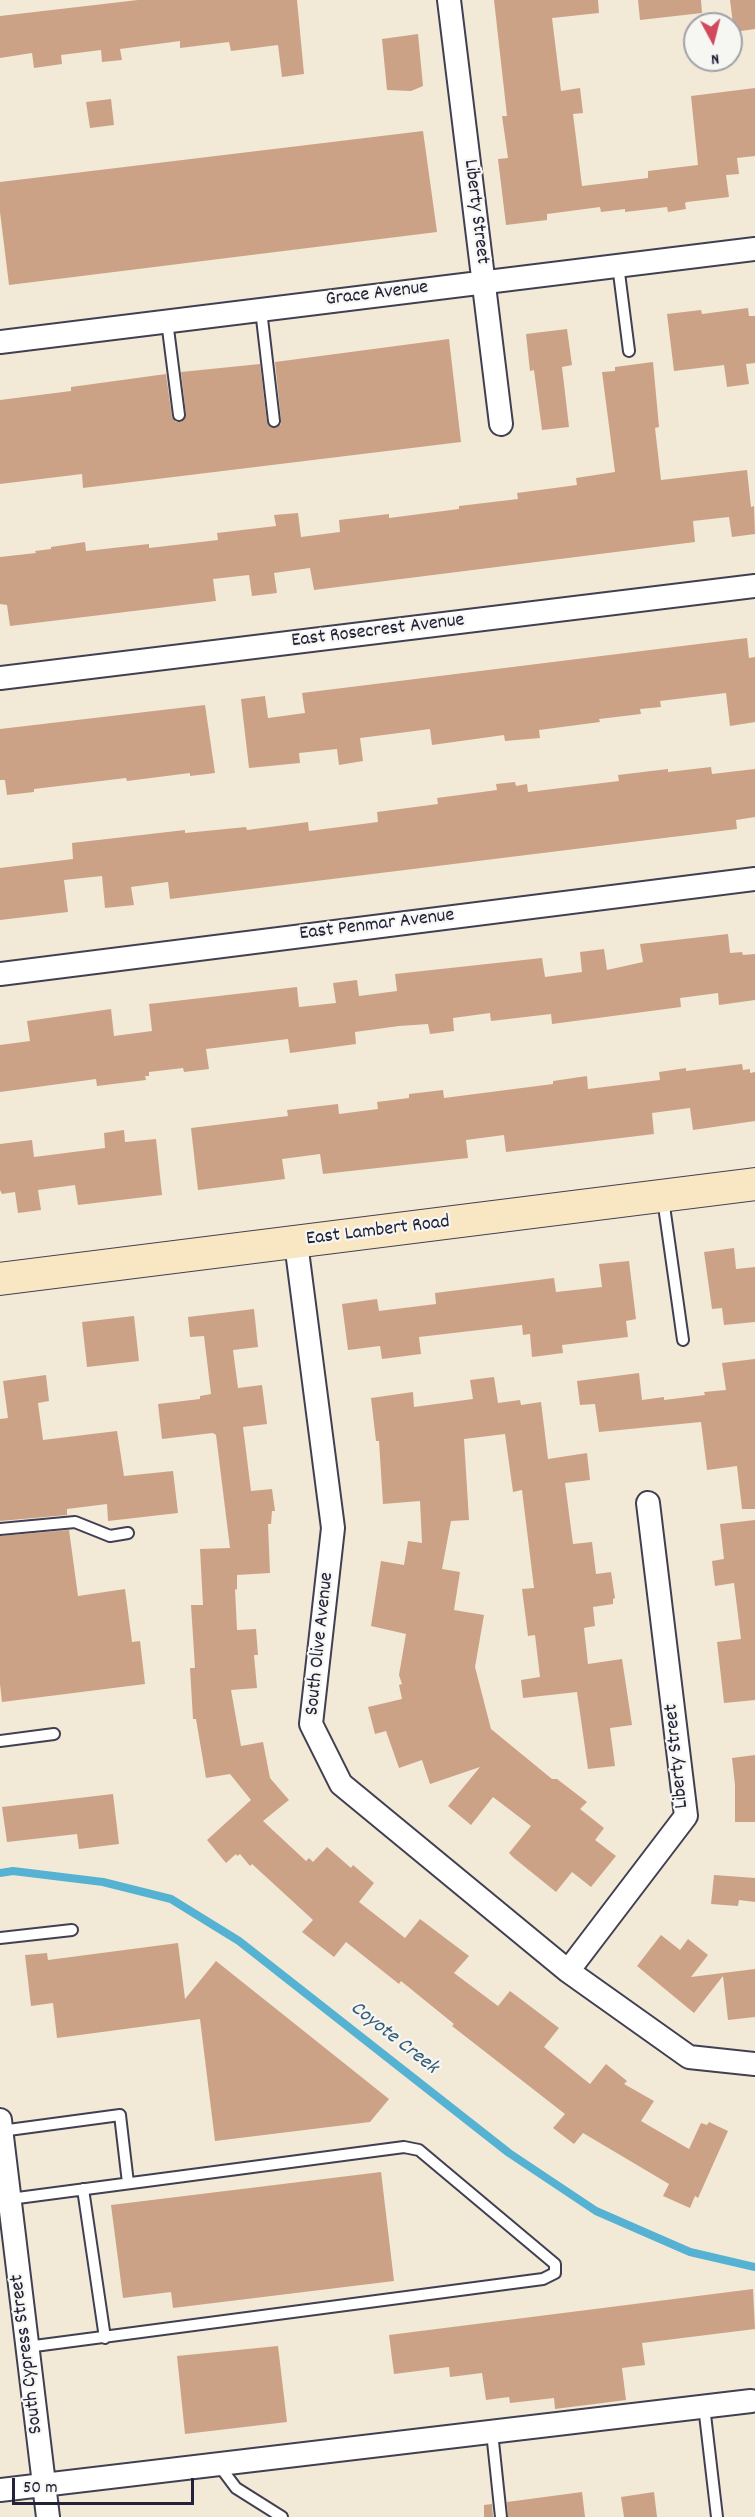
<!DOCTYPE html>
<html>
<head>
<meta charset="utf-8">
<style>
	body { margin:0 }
	#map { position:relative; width:755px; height:2517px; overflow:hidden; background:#f3e9d7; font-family:Dekko,sans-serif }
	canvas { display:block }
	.north { position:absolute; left:683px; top:12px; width:60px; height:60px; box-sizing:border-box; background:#f6f6f2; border:2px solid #a1a1a9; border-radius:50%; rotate:173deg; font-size:16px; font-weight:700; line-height:24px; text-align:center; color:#22223b }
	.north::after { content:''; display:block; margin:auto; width:21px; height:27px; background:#d1495b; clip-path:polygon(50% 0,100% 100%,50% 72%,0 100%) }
	.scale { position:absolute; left:12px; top:2478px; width:182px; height:27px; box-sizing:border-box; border:3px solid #22223b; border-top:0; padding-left:8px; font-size:18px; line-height:21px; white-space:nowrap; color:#22223b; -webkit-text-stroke:4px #f6f6f2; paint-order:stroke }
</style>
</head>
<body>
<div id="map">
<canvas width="755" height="2517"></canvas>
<div class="north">N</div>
<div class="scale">50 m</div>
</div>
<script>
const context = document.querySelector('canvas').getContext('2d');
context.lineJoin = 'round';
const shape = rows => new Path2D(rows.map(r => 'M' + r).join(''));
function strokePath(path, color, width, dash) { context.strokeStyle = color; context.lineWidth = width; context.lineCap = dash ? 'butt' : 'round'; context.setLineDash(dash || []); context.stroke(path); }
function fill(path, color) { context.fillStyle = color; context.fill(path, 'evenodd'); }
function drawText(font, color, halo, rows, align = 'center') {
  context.font = font + ' Dekko,sans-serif'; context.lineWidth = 4.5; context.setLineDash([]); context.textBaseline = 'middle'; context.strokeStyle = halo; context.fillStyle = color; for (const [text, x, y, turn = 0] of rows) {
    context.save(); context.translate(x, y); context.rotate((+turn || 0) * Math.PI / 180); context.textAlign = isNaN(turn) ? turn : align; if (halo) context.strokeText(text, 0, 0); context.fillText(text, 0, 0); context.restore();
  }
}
const stream = shape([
	[0,1873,13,1871,103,1882,171,1899,239,1941,509,2153,596,2211,690,2252,755,2267]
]);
const building = shape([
	[138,0,297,0,304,74,282,77,278,45,231,51,229,42,180,48,180,41,120,49,122,60,102,62,101,50,61,55,62,64,34,68,32,53,0,58,0,16],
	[494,0,598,0,599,13,552,18,561,91,580,88,583,113,573,114,582,186,648,178,648,171,698,165,691,96,755,88,755,156,737,158,739,174,726,175,729,197,687,202,685,203,686,209,668,212,667,207,625,212,625,209,601,212,600,207,547,214,547,220,506,225,498,159,508,158,502,116,507,116],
	[638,0,701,0,702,13,640,20],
	[730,0,755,0,755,29,734,32],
	[418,34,423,86,411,91,387,90,382,39],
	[111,99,114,125,90,128,86,102],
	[423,131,437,232,9,285,0,212,0,182],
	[748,308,749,316,755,316,755,363,746,364,749,384,727,387,724,365,674,371,667,314,701,310,702,314],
	[567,329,572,365,562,367,569,427,542,430,534,370,530,371,526,334],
	[449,339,461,442,83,488,82,474,0,484,0,400,71,391,71,387,166,374,172,417,176,422,181,422,186,415,181,372,260,364,267,422,271,428,275,428,281,424,281,420,275,362],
	[653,362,659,427,655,428,661,480,747,470,751,507,754,506,755,534,732,537,729,517,693,521,695,542,314,590,310,568,274,573,277,593,252,596,249,575,213,579,216,601,10,626,7,605,0,604,0,557,36,553,35,551,51,549,51,547,85,542,86,551,149,544,149,548,218,540,217,533,276,526,274,515,298,513,301,537,340,532,339,520,389,514,389,518,459,509,459,506,518,499,517,493,577,485,576,478,615,472,602,372,615,371,615,367],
	[747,638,749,658,755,657,755,722,730,726,726,693,660,701,661,707,640,709,641,714,599,719,600,722,539,730,540,738,505,741,504,735,432,745,430,729,360,738,363,761,339,765,337,749,299,753,300,763,249,768,241,699,265,696,268,718,305,713,302,693],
	[205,705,215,773,190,776,190,773,127,781,126,778,34,789,34,792,7,795,5,780,0,780,0,729],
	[711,767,712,774,755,769,755,817,736,820,737,829,170,899,168,882,131,887,134,905,105,908,102,876,64,880,68,912,0,920,0,868,73,859,72,843,185,830,185,833,246,827,247,830,308,822,309,831,378,822,377,812,438,804,437,798,497,790,496,784,515,782,516,786,527,784,528,792,619,781,618,775,668,769,668,772],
	[728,934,730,953,742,952,743,955,755,954,755,1000,719,1005,718,993,680,998,681,1007,552,1024,551,1014,491,1021,490,1013,453,1018,454,1031,430,1034,428,1024,399,1026,355,1032,356,1044,290,1053,288,1039,206,1049,209,1069,184,1072,183,1068,149,1072,149,1076,145,1076,146,1080,97,1086,96,1079,0,1092,0,1045,30,1041,27,1021,111,1009,114,1036,152,1031,149,1004,297,987,299,1007,336,1003,333,983,357,980,359,996,397,991,395,974,542,958,545,977,582,972,580,952,604,949,607,970,643,962,640,944],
	[742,1064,743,1070,750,1069,750,1073,755,1072,755,1121,693,1130,690,1108,652,1113,654,1134,506,1152,504,1135,466,1140,468,1158,323,1174,320,1154,282,1159,285,1179,198,1190,191,1128,288,1116,287,1110,338,1104,339,1114,378,1109,377,1102,409,1098,409,1094,443,1090,444,1098,553,1084,553,1081,587,1076,588,1089,660,1080,659,1072,686,1068,686,1071],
	[124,1130,125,1142,156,1139,162,1195,78,1205,75,1185,38,1190,41,1210,18,1213,15,1192,2,1194,0,1190,0,1144,32,1140,34,1157,105,1148,104,1133],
	[734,1248,736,1269,755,1267,755,1322,724,1325,722,1308,712,1309,704,1252],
	[629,1261,636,1319,626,1321,628,1337,562,1345,563,1353,532,1357,530,1334,523,1335,522,1325,419,1337,421,1354,382,1359,380,1346,348,1350,342,1304,377,1299,379,1311,436,1304,435,1293,554,1278,556,1292,602,1287,599,1264],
	[254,1309,258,1347,233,1350,238,1388,262,1385,267,1424,243,1427,251,1491,272,1489,275,1511,272,1511,271,1524,268,1524,270,1573,237,1575,237,1590,235,1589,237,1630,256,1629,258,1655,254,1655,257,1688,231,1690,241,1746,263,1742,270,1778,289,1800,263,1821,306,1861,309,1858,313,1862,327,1847,351,1868,353,1865,374,1883,359,1902,405,1938,420,1919,469,1956,454,1973,498,2006,510,1991,559,2028,544,2047,590,2084,606,2064,627,2081,624,2084,654,2101,641,2121,689,2149,701,2123,707,2125,709,2122,728,2131,698,2198,695,2196,690,2208,663,2196,669,2184,583,2133,574,2144,553,2128,565,2114,452,2026,454,2024,401,1981,399,1984,346,1942,334,1957,302,1932,313,1920,252,1864,250,1866,240,1854,237,1856,236,1854,226,1863,207,1840,251,1800,230,1774,206,1778,196,1719,193,1719,190,1668,195,1668,191,1605,203,1605,200,1549,230,1548,216,1435,213,1433,162,1439,158,1404,200,1399,200,1396,211,1394,204,1336,190,1337,188,1317],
	[134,1316,139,1361,87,1367,82,1322],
	[755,1359,755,1509,742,1509,737,1466,707,1470,701,1422,599,1432,595,1404,580,1405,577,1381,639,1373,642,1400,664,1397,664,1400,705,1395,704,1392,726,1390,722,1363],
	[46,1375,49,1401,38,1403,43,1440,117,1431,124,1476,173,1471,178,1513,108,1521,107,1504,67,1509,67,1515,0,1521,0,1419,8,1418,3,1381],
	[494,1377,498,1403,520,1400,521,1405,541,1402,548,1459,587,1453,590,1480,565,1483,573,1544,592,1542,596,1574,611,1572,615,1598,613,1599,613,1604,593,1607,595,1626,584,1628,588,1664,622,1659,632,1725,610,1728,615,1766,588,1769,577,1692,523,1698,521,1680,540,1677,535,1635,528,1636,522,1589,534,1588,522,1490,513,1492,505,1434,464,1439,469,1520,451,1521,442,1569,460,1572,454,1610,484,1615,475,1667,491,1729,552,1779,557,1779,587,1802,580,1809,604,1828,595,1840,616,1856,591,1887,572,1872,556,1892,514,1858,509,1853,531,1826,493,1797,471,1825,448,1806,480,1767,430,1784,422,1760,399,1768,386,1731,375,1734,368,1707,402,1699,399,1685,402,1684,399,1675,406,1634,371,1626,381,1561,404,1565,408,1541,422,1543,420,1501,383,1504,379,1441,376,1441,371,1398,413,1392,414,1407,473,1399,470,1380],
	[755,1520,755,1700,724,1703,717,1642,741,1639,734,1583,715,1586,712,1561,724,1559,720,1524],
	[69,1530,78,1596,125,1589,132,1642,140,1641,145,1684,2,1702,0,1684,0,1536],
	[755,1755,755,1822,735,1822,735,1785,732,1758],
	[113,1794,119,1844,79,1849,77,1834,7,1842,2,1807],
	[714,1875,755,1878,755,1902,739,1900,738,1906,711,1904],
	[661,1935,680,1950,688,1939,708,1955,691,1977,755,1969,755,2017,728,2020,723,1976,694,2013,637,1966],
	[178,1943,185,1999,216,1961,389,2099,370,2122,215,2141,200,2019,57,2038,53,2003,31,2006,25,1955,47,1953,48,1960],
	[381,2172,394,2281,173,2308,171,2292,123,2298,111,2205],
	[753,2289,755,2329,642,2343,645,2365,622,2368,626,2400,555,2409,554,2398,510,2403,509,2397,486,2400,482,2373,450,2377,449,2367,394,2374,389,2335],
	[278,2346,287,2422,185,2434,177,2356],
	[582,2492,585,2517,508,2517,507,2502],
	[654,2492,657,2517,624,2517,621,2497],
	[492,2504,493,2517,484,2517,484,2505]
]);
const service = shape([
	[618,265,629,351],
	[261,310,274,421],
	[167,321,179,415],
	[663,1199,683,1340],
	[0,1529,75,1522,110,1536,128,1533],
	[0,1741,54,1734],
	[0,1938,72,1930],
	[1,2131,120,2115,128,2183],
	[83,2189,105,2338],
	[10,2199,404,2147,419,2150,555,2264,555,2273,543,2279,27,2347],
	[704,2406,717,2517],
	[492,2432,501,2517],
	[218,2464,236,2488,282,2517]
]);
const minor = shape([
	[449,0,501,424],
	[0,342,755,249],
	[0,678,755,586],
	[0,974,755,879],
	[296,1243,333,1528,311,1724,341,1784,568,1971,689,2057,755,2064],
	[568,1971,686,1816,648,1503],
	[0,2120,48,2517],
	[0,2490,751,2401]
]);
const secondary = shape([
	[0,1279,755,1184]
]);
const streetNames = [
	["Liberty Street",475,212,83],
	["Grace Avenue",377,295,-7],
	["East Rosecrest Avenue",378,632,-7],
	["East Penmar Avenue",377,926,-7],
	["East Lambert Road",378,1232,-7],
	["South Olive Avenue",321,1644,-84],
	["Liberty Street",678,1756,-96],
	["South Cypress Street",28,2354,-97]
];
const waterNames = [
	["Coyote Creek",393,2039,38]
];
strokePath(stream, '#55b2d3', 8);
fill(building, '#cca286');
strokePath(service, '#414052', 14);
strokePath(minor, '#414052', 26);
strokePath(secondary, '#414052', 34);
strokePath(service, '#fff', 10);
strokePath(minor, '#fff', 22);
strokePath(secondary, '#f9e7c3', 32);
drawText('20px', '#22223b', '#f6f6f2', streetNames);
drawText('italic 21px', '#365c78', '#f6f6f2', waterNames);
</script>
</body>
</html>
